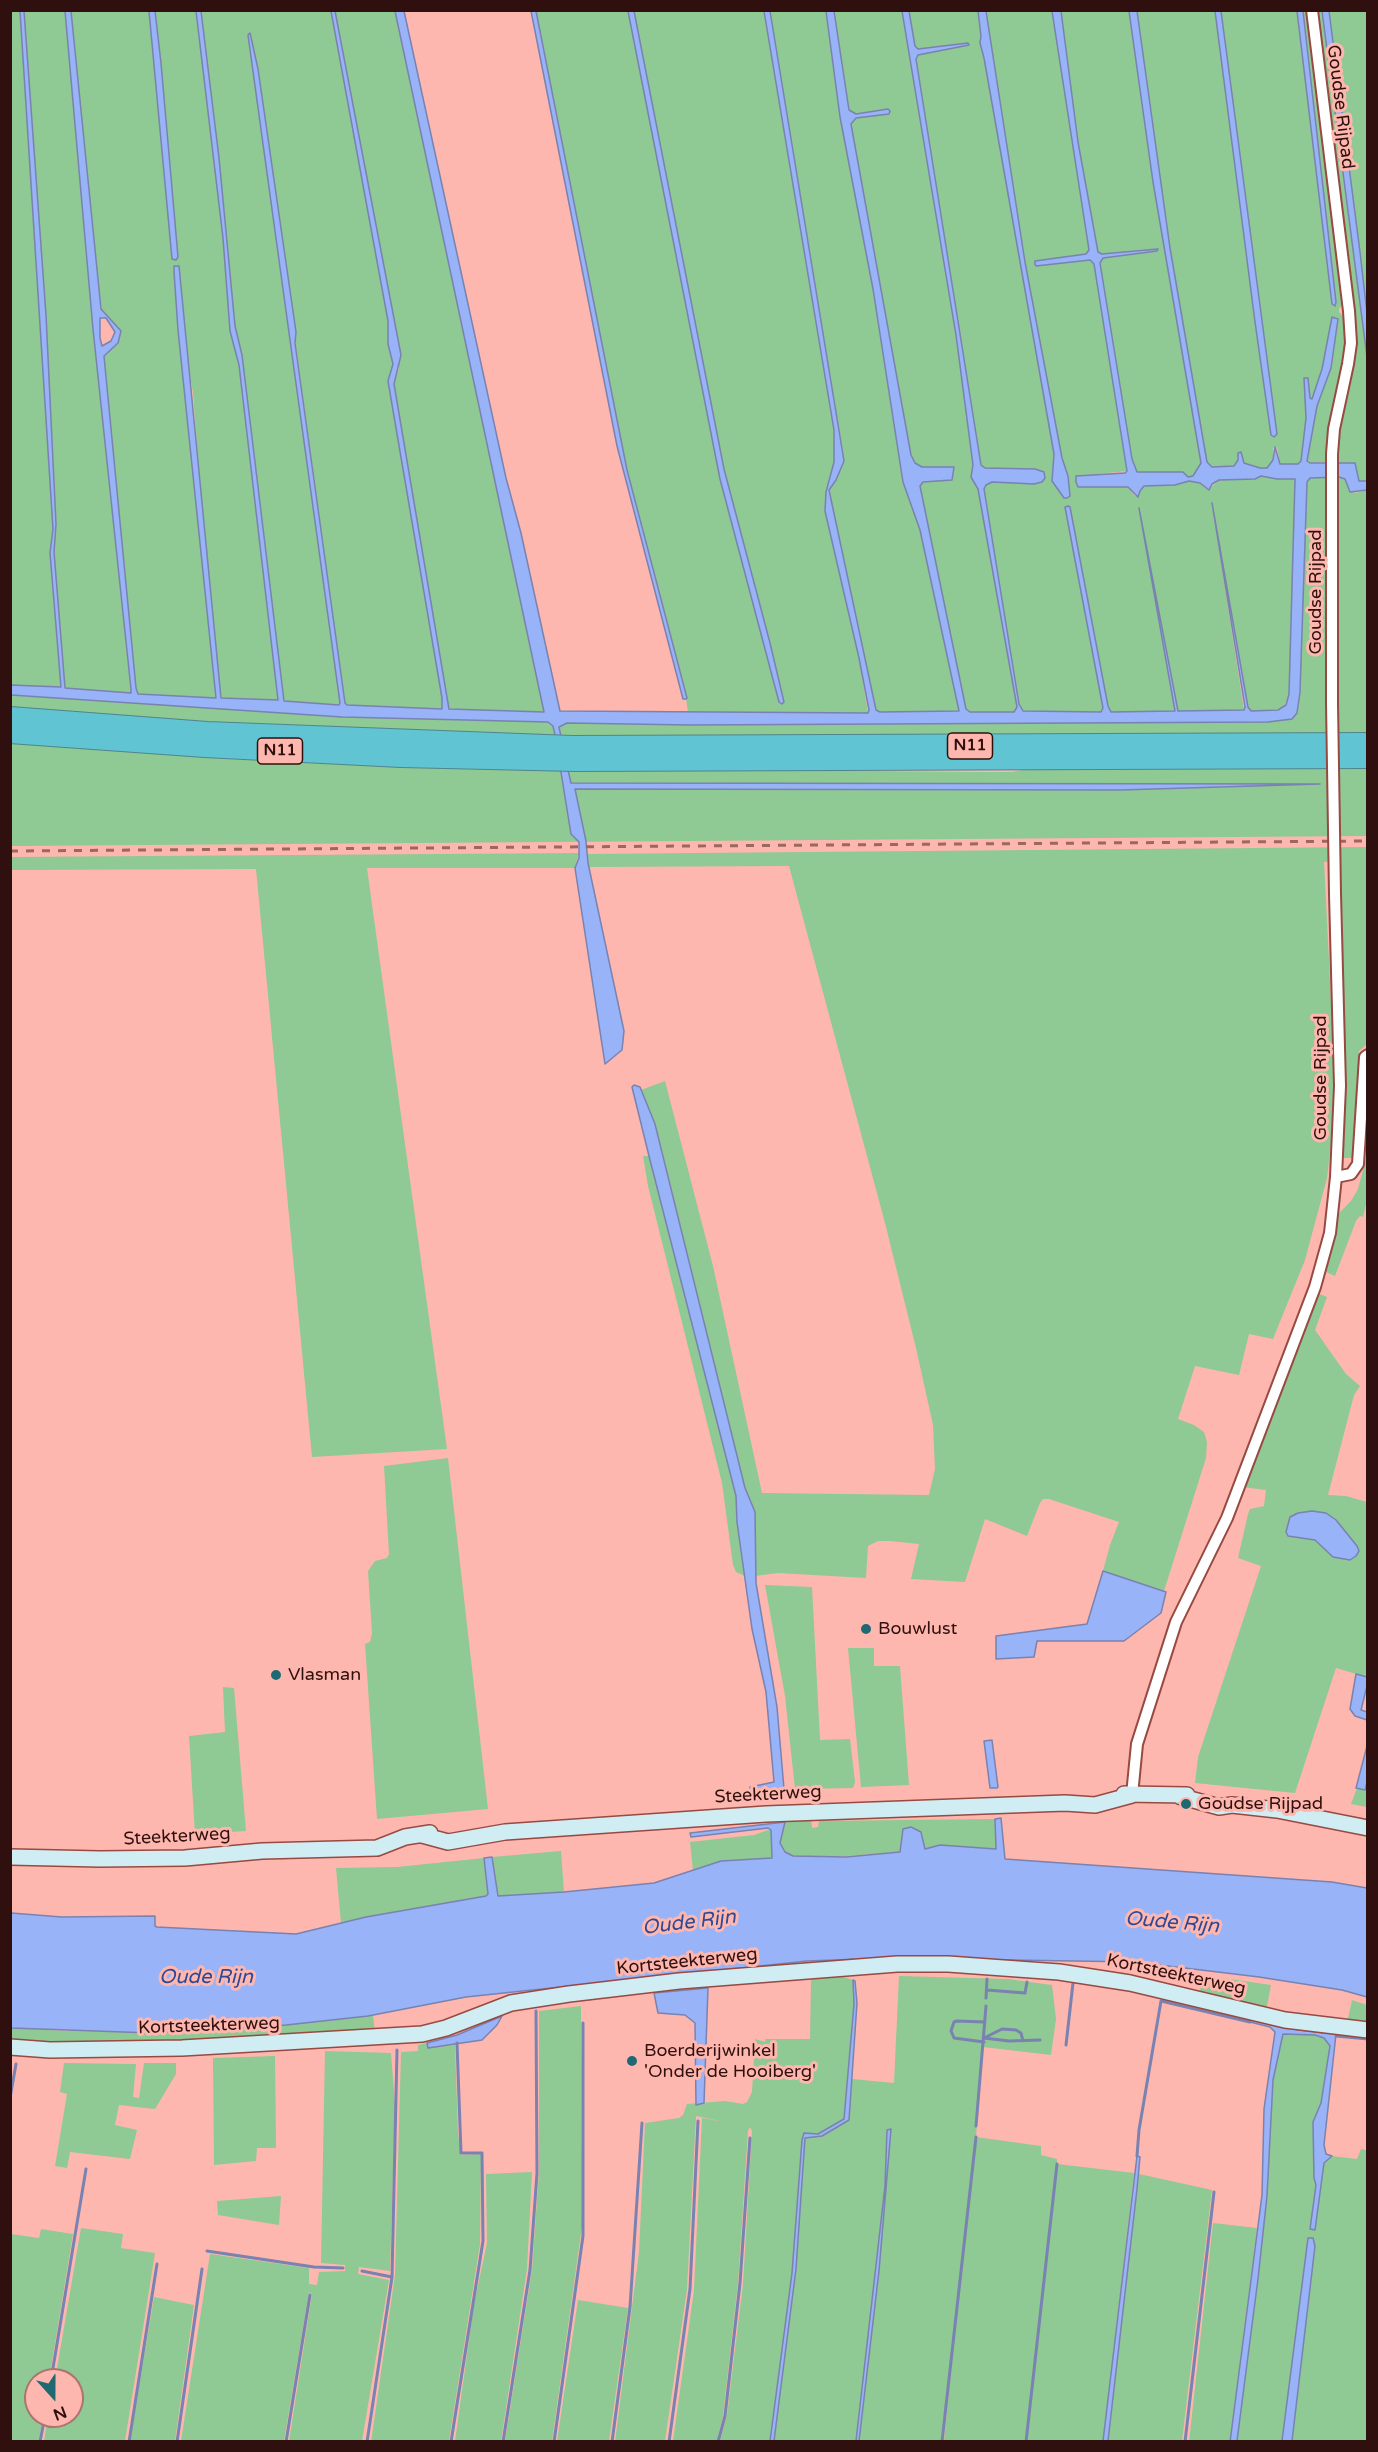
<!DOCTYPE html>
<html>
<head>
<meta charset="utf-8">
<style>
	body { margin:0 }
	#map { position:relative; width:1378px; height:2452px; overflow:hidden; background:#feb7ae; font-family:"Varela Round",sans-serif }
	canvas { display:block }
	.frame { position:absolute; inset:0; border:12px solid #30100e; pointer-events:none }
	.north { position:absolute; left:24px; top:2368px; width:60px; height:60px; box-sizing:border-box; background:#feb7ae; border:2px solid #ac746e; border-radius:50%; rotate:159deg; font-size:16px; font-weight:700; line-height:24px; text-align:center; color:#30100e }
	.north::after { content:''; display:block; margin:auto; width:21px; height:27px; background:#1f6973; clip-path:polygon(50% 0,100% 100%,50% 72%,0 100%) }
</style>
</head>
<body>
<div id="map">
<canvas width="1378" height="2452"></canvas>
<div class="frame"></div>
<div class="north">N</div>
</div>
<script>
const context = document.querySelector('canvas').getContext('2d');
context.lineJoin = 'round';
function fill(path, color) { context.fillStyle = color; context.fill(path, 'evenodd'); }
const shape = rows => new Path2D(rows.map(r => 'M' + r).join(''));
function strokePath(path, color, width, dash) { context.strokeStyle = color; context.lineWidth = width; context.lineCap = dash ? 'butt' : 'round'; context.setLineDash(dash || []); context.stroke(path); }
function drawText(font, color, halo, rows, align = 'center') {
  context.font = font + ' "Varela Round",sans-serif'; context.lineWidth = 6; context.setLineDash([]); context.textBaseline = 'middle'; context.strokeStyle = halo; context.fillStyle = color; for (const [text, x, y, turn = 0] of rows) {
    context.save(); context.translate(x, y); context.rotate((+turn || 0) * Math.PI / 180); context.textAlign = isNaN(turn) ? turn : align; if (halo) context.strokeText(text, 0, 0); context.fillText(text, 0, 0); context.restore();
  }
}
const green = shape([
	[10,11,20,11,25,83,53,529,50,553,62,687,58,688,11,685],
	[24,11,65,11,93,329,131,693,64,688,54,552,56,524,46,315],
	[71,11,149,11,172,258,176,260,178,257,155,11,196,11,223,238,230,331,239,365,276,671,278,700,276,702,221,698,203,525,193,393,184,339,178,266,174,266,174,272,178,330,216,698,138,694,136,688,104,356,118,343,121,331,101,309],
	[201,11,331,11,388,321,388,344,393,364,388,381,442,698,442,709,347,705,345,703,258,69,248,35,340,703,339,705,284,701,242,356,235,327,219,158],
	[335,11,395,11,544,712,449,709,394,384,399,368,396,325,392,318],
	[536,11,628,11,720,479,779,701,782,704,784,702,770,643,724,469,634,11,764,11,834,430,834,462,826,492,825,511,859,658,868,713,688,712,686,699,687,697,627,470],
	[770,11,826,11,840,117,873,289,903,482,920,530,959,711,880,712,876,710,829,490,836,480,844,461],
	[834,11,902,11,956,335,973,465,971,477,978,489,1017,707,1015,712,970,712,966,709,919,485,923,482,952,480,953,468,922,467,915,463,911,455,851,124,856,118,888,114,887,109,856,114,849,110],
	[909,11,978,11,981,36,980,43,984,58,1054,454,1052,481,1064,498,1070,496,1068,476,1062,458,1025,262,986,11,1052,11,1089,250,1086,254,1036,261,1037,266,1090,260,1094,264,1127,471,1077,476,1078,487,1128,487,1135,496,1139,495,1140,491,1144,486,1175,485,1189,481,1200,483,1208,490,1219,480,1255,479,1261,476,1277,479,1295,479,1289,694,1283,709,1251,711,1248,707,1212,504,1244,710,1178,711,1139,508,1175,711,1111,712,1108,706,1070,507,1068,506,1065,508,1103,708,1101,712,1023,712,1019,704,984,489,985,485,992,482,1034,484,1035,469,985,468,981,465,916,59,918,55,969,45,968,43,918,50,915,47],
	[1061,11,1129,11,1153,182,1201,463,1194,476,1188,477,1183,472,1137,472,1132,459,1100,262,1103,258,1156,251,1158,249,1102,254,1098,252,1078,142],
	[1137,11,1215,11,1255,322,1271,434,1274,437,1277,433,1221,11,1297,11,1332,304,1335,306,1336,302,1303,11,1308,11,1344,304,1339,308,1339,312,1345,318,1346,342,1330,418,1325,462,1309,463,1307,461,1317,406,1331,368,1338,319,1335,317,1332,318,1322,369,1312,399,1310,398,1308,378,1304,378,1306,418,1301,461,1299,464,1280,464,1277,447,1273,448,1273,460,1267,468,1260,468,1238,460,1234,466,1224,467,1212,467,1206,462,1170,248],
	[1315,11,1322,11,1367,357,1367,481,1359,482,1355,463,1339,463,1339,454,1336,453,1339,428,1355,357,1355,325],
	[1329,11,1367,11,1367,313,1360,252],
	[1325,477,1328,734,662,739,561,735,559,727,567,723,691,725,1268,722,1297,713,1300,692,1307,481,1310,478],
	[1339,477,1345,479,1355,493,1367,490,1368,734,1339,734],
	[10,695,548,722,553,726,555,735,451,735,224,725,11,710],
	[10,740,768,770,976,772,1012,772,1038,767,1367,766,1367,836,11,846],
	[1367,847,1368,1043,1359,1051,1353,1158,1342,1158,1339,861,1324,862,1336,1100,1327,1178,1305,1260,1273,1339,1249,1334,1239,1375,1195,1366,1178,1419,1194,1425,1204,1432,1207,1442,1206,1458,1164,1591,1103,1571,1110,1545,1119,1522,1049,1499,1043,1499,1040,1503,1027,1536,985,1519,965,1582,911,1579,919,1544,890,1541,878,1541,868,1546,866,1578,778,1573,755,1576,755,1512,745,1488,662,1150,655,1124,641,1090,665,1081,713,1266,762,1493,929,1495,935,1469,933,1425,916,1348,885,1223,789,866,588,867,586,854],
	[579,853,575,868,367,868,447,1449,312,1457,256,869,11,870,10,857],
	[1367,1155,1367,1200,1363,1217,1360,1216,1356,1221,1335,1276,1326,1272,1337,1215,1351,1201,1358,1189],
	[643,1156,649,1156,653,1168,736,1496,737,1522,745,1576,736,1572,733,1565,722,1483,648,1186],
	[1317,1293,1327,1297,1315,1330,1346,1374,1360,1386,1354,1395,1328,1495,1346,1496,1367,1502,1367,1677,1336,1668,1295,1793,1195,1783,1198,1757,1261,1566,1238,1558,1248,1514,1250,1509,1264,1506,1266,1490,1242,1487],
	[1312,1511,1359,1551,1356,1556,1350,1560,1333,1557,1315,1540,1288,1536,1298,1513],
	[448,1458,488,1809,377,1819,365,1644,370,1642,372,1633,368,1571,375,1561,387,1558,389,1554,384,1466],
	[765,1585,812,1587,820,1740,850,1739,855,1782,853,1788,795,1789,785,1696],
	[848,1648,874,1648,874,1666,900,1666,909,1785,861,1787],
	[223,1687,234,1688,246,1831,195,1834,189,1736,225,1732],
	[1367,1782,1367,1807,1351,1804,1357,1788,1365,1790],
	[811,1819,812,1828,818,1827,819,1821,995,1819,996,1849,974,1847,924,1849,923,1836,915,1828,902,1835,900,1852,831,1857,793,1856,785,1852,780,1843,785,1822],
	[771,1829,772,1859,721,1861,693,1870,690,1842,754,1835],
	[561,1851,564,1892,497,1896,492,1857],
	[484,1858,488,1894,486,1896,341,1923,336,1868,397,1867],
	[1203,1975,1271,1985,1266,2011,1199,1996],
	[841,1976,853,1980,854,2004,846,2111,844,2120,818,2134,804,2133,802,2140,792,2273,770,2441,720,2441,727,2415,743,2284,752,2131,750,2127,748,2131,738,2283,723,2416,717,2441,673,2441,694,2290,702,2118,725,2122,696,2116,687,2289,665,2441,615,2442,639,2252,645,2123,679,2118,683,2115,687,2104,725,2101,743,2104,747,2102,752,2092,755,2039,765,2042,765,2039,810,2039,811,1979],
	[899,1976,1008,1979,1052,1985,1056,2019,1051,2055,983,2047,976,2137,1041,2146,1041,2155,1057,2159,1057,2164,1134,2173,1103,2441,944,2441,965,2234,941,2441,859,2441,879,2271,890,2129,887,2131,885,2186,856,2441,774,2442,796,2269,805,2138,822,2136,849,2120,852,2079,894,2083],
	[1352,2000,1367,2005,1367,2026,1347,2023],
	[581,2006,582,2226,552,2441,505,2441,532,2270,539,2172,539,2011],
	[373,2015,375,2033,182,2043,11,2042,10,2028,66,2031,186,2032,286,2025],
	[1282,2034,1315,2035,1324,2038,1330,2046,1321,2103,1313,2122,1314,2178,1316,2185,1310,2229,1315,2229,1324,2163,1332,2156,1357,2159,1361,2149,1367,2150,1367,2441,1292,2441,1315,2246,1298,2315,1282,2441,1237,2442,1258,2279,1273,2080],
	[427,2043,428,2048,455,2045,458,2133,461,2155,481,2154,480,2244,449,2441,371,2442,395,2275,401,2052,418,2051,418,2045],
	[325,2051,391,2053,395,2105,390,2271,359,2267,358,2274,389,2280,362,2441,289,2441,312,2294,309,2292,284,2441,181,2441,210,2254,309,2268,309,2284,317,2285,319,2272,345,2271,345,2265,321,2263],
	[275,2056,276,2148,257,2148,256,2161,214,2165,213,2058],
	[64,2063,136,2064,133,2097,139,2098,144,2063,176,2063,176,2074,155,2109,119,2105,115,2125,137,2130,130,2159,70,2152,67,2168,55,2166,67,2094,60,2092],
	[532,2172,527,2269,501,2441,455,2441,474,2304,487,2243,486,2174],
	[1139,2174,1212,2190,1182,2441,1108,2442],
	[281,2196,279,2225,218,2215,217,2201],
	[1213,2223,1257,2228,1230,2441,1189,2442],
	[81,2228,123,2234,121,2248,155,2253,125,2441,44,2441,48,2416,72,2416,72,2380,55,2380],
	[41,2229,73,2234,49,2380,36,2380,36,2416,43,2416,39,2441,11,2441,11,2234,39,2238],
	[154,2297,194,2305,175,2441,130,2441],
	[578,2300,628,2308,609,2441,557,2441]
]);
const water = shape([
	[20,11,24,11,46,315,56,524,54,552,65,688,131,693,131,689,93,329,65,11,71,11,101,309,121,331,118,343,104,356,136,688,138,694,216,698,178,330,174,272,174,266,179,266,221,698,278,700,239,365,230,331,223,238,196,11,201,11,219,158,235,326,242,355,284,701,339,705,340,703,248,35,250,33,258,69,296,332,295,343,345,703,347,705,442,709,442,698,388,381,393,364,388,344,388,321,331,11,335,11,401,355,394,384,449,709,544,712,395,11,404,11,506,478,521,533,560,711,868,713,869,710,859,658,825,511,826,492,834,462,834,430,764,11,770,11,844,461,836,480,829,490,876,710,880,712,959,711,920,530,903,482,873,289,840,117,826,11,834,11,849,110,856,114,888,109,890,111,889,114,856,118,851,124,911,455,915,463,922,467,954,467,952,480,923,482,920,486,966,709,970,712,1014,712,1017,707,978,489,971,477,973,465,956,335,902,11,909,11,915,46,918,49,968,43,969,45,918,55,916,59,981,465,985,468,1035,469,1044,472,1045,478,1042,482,1034,484,992,482,986,485,984,489,1019,704,1023,711,1101,712,1103,708,1065,507,1068,506,1070,507,1108,706,1111,712,1175,711,1139,508,1178,711,1244,710,1245,707,1212,503,1248,707,1251,711,1278,710,1286,705,1289,694,1295,479,1277,479,1261,476,1255,479,1219,480,1212,484,1209,490,1200,483,1189,481,1175,485,1144,486,1140,491,1138,497,1128,487,1078,487,1076,482,1076,476,1125,473,1127,471,1094,264,1090,260,1036,266,1035,264,1035,261,1086,254,1089,250,1052,11,1061,11,1078,142,1098,252,1102,254,1158,249,1157,251,1103,258,1100,263,1132,459,1137,472,1183,472,1188,477,1193,476,1201,463,1153,182,1129,11,1137,11,1170,248,1207,462,1212,467,1234,466,1238,460,1238,453,1241,452,1244,463,1260,468,1267,468,1273,460,1275,447,1280,464,1298,464,1301,461,1306,418,1304,378,1308,378,1310,398,1312,399,1322,369,1332,317,1338,319,1331,368,1317,406,1307,461,1310,463,1355,463,1359,481,1367,481,1367,490,1350,492,1345,479,1339,477,1310,478,1307,482,1300,692,1297,713,1292,719,1268,722,691,725,567,723,559,727,568,770,571,783,1320,784,1120,790,575,789,586,841,588,863,624,1031,622,1050,605,1064,575,868,579,858,579,842,571,834,555,735,553,726,548,722,342,717,11,695,10,685,61,687,50,553,53,529,20,11],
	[100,318,106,318,115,332,111,341,102,346,100,338,100,318],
	[149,11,155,11,161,63,178,257,176,260,172,259,149,11],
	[531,11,536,11,627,470,687,698,686,699,683,699,617,446,531,11],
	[628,11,634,11,724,469,770,643,784,702,782,704,779,702,720,479,628,11],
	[978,11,986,11,1025,262,1062,458,1068,476,1070,496,1067,498,1064,498,1052,481,1054,454,984,58,980,43,981,36,978,11],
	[1215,11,1221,11,1277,434,1274,437,1271,435,1255,322,1215,11],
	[1297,11,1303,11,1336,302,1335,306,1332,304,1297,11],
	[1322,11,1329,11,1360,252,1367,313,1367,357,1322,11],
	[634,1085,640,1087,655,1124,745,1488,755,1512,756,1583,777,1707,784,1789,780,1796,750,1791,750,1787,774,1782,766,1692,752,1629,737,1522,736,1496,649,1156,632,1087,634,1085],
	[1312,1511,1326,1513,1336,1520,1357,1546,1359,1551,1356,1556,1350,1560,1333,1557,1315,1540,1288,1536,1286,1532,1290,1517,1298,1513,1312,1511],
	[1103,1571,1166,1592,1161,1613,1124,1641,1037,1641,1034,1657,996,1659,996,1636,1087,1624,1103,1571],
	[1356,1674,1367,1677,1367,1686,1361,1710,1367,1712,1367,1720,1355,1716,1350,1709,1356,1674],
	[992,1740,998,1787,997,1788,990,1788,984,1741,992,1740],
	[1367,1746,1367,1782,1365,1790,1356,1788,1367,1746],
	[1001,1818,1005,1859,1332,1882,1367,1888,1367,1997,1342,1990,1259,1977,1135,1962,889,1958,807,1961,466,1997,368,2016,286,2025,152,2033,11,2028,11,1913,62,1917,155,1916,155,1926,157,1927,296,1934,366,1917,486,1896,488,1894,484,1858,492,1857,498,1896,564,1892,654,1883,721,1861,772,1858,771,1830,768,1828,691,1837,690,1833,785,1822,780,1843,785,1852,793,1856,846,1857,900,1852,903,1829,911,1827,921,1832,925,1849,940,1845,996,1849,995,1819,1001,1818],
	[853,1980,855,1981,857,2003,849,2120,822,2136,805,2138,796,2269,774,2441,770,2441,792,2273,802,2140,804,2133,818,2134,844,2119,854,2004,853,1980],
	[708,1988,704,2103,696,2105,695,2023,685,2015,658,2013,654,1993,708,1988],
	[502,2016,497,2025,482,2040,428,2048,427,2043,457,2035,502,2016],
	[1251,2020,1299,2030,1336,2034,1324,2145,1326,2154,1332,2156,1324,2163,1315,2230,1310,2229,1316,2185,1314,2178,1313,2122,1321,2103,1330,2046,1324,2038,1315,2035,1283,2034,1273,2080,1267,2196,1258,2279,1237,2441,1230,2442,1262,2195,1264,2109,1275,2032,1270,2027,1250,2022,1251,2020],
	[891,2129,879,2271,859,2441,856,2441,885,2186,887,2130,891,2129],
	[1137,2156,1140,2157,1137,2189,1108,2441,1103,2441,1137,2156],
	[1308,2238,1313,2238,1315,2246,1292,2441,1282,2441,1308,2238]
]);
const stream = shape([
	[987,1990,1025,1993,1027,1982],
	[986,1998,987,1979],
	[1336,2036,1368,2039],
	[986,2037,1002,2029,1016,2030,1021,2033,1023,2041],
	[984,2038,1009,2041,1040,2040],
	[984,2042,954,2038,951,2031,954,2022,957,2021,985,2022],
	[1066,2045,1073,1983],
	[10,2098,16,2064],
	[976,2126,986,2006],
	[1137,2156,1139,2130,1161,2001,1250,2022],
	[207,2251,314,2267,343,2268],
	[362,2271,392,2277],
	[51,2380,86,2169],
	[40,2442,45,2416],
	[129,2442,157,2264],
	[177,2442,202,2269],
	[286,2442,310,2295],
	[367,2442,392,2277,397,2050],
	[451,2442,483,2241,482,2153,461,2153,457,2043],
	[503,2442,530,2270,537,2173,536,2011],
	[554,2442,583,2236,583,2023],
	[612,2442,630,2307,642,2123],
	[669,2442,690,2289,698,2121],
	[718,2442,725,2416,740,2283,750,2138],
	[942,2442,976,2137],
	[1026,2442,1057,2164],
	[1185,2442,1214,2192]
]);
const street = shape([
	[1312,10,1349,311,1351,343,1348,364,1334,429,1332,454,1332,703],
	[1336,1177,1351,1174,1358,1164,1365,1057,1368,1055],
	[1132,1795,1137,1744,1176,1622,1227,1518,1315,1287,1330,1233,1336,1177,1340,1086,1335,894]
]);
const secondary = shape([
	[1124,1794,1187,1795],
	[1179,1796,1219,1807,1232,1805,1277,1810,1368,1828],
	[422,1835,448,1842,505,1832,766,1814,1065,1803,1095,1805,1132,1795],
	[10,1857,100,1859,185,1858,262,1851,377,1848,405,1837,430,1833],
	[10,2047,50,2050,182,2048,422,2034,446,2028,511,2003,569,1994,679,1981,897,1964,948,1964,1059,1972,1130,1983,1285,2020,1368,2030]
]);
const highway = shape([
	[10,717,207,732,572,746,1368,743],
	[10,733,205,747,401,757,576,761,1368,758]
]);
const rail = shape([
	[10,851,1368,841]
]);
const streetBridge = shape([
	[1332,703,1335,894]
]);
const markers = [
	[866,1629,6,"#1f6973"],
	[276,1675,6,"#1f6973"],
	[1186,1804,6,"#1f6973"],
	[632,2061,6,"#1f6973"]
];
const shields = [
	[970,746,45],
	[280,751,45]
];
const shieldNames = [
	["N11",970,746],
	["N11",280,751]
];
const streetNames = [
	["Goudse Rijpad",1340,107,83],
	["Goudse Rijpad",1316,592,-90],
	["Goudse Rijpad",1321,1078,-90],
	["Steekterweg",768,1795,-3],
	["Steekterweg",177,1837,-3],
	["Kortsteekterweg",687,1962,-6],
	["Kortsteekterweg",1176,1975,12],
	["Kortsteekterweg",209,2026,-2]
];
const poiNames = [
	["Bouwlust",878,1629],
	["Vlasman",288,1675],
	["Goudse Rijpad",1198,1804],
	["Boerderijwinkel",644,2051],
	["'Onder de Hooiberg'",644,2072]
];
const waterNames = [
	["Oude Rijn",689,1923,-7],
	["Oude Rijn",1172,1923,5],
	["Oude Rijn",206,1978]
];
fill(green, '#8fc994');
fill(water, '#98b3f7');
strokePath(water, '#7982b1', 1.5);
strokePath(stream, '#7982b1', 3);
strokePath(street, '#974942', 14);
strokePath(secondary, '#974942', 18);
strokePath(highway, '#4f858d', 22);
strokePath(street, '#fff', 10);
strokePath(secondary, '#cfedf2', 15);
strokePath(highway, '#60c4d2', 20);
strokePath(rail, '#9c6762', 3, [8, 8]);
strokePath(streetBridge, '#974942', 14, []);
strokePath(streetBridge, '#fff', 10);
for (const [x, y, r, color] of markers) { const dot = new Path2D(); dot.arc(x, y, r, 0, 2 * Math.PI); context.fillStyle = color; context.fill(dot); strokePath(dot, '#feb7ae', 2); }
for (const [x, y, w] of shields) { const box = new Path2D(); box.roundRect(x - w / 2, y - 13, w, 26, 4.5); context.fillStyle = '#feb7ae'; context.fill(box); strokePath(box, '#30100e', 1.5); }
drawText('bold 16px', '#30100e', null, shieldNames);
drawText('18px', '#30100e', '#feb7ae', streetNames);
drawText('18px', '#30100e', '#feb7ae', poiNames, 'left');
drawText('italic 20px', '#2e4896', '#feb7ae', waterNames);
</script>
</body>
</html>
